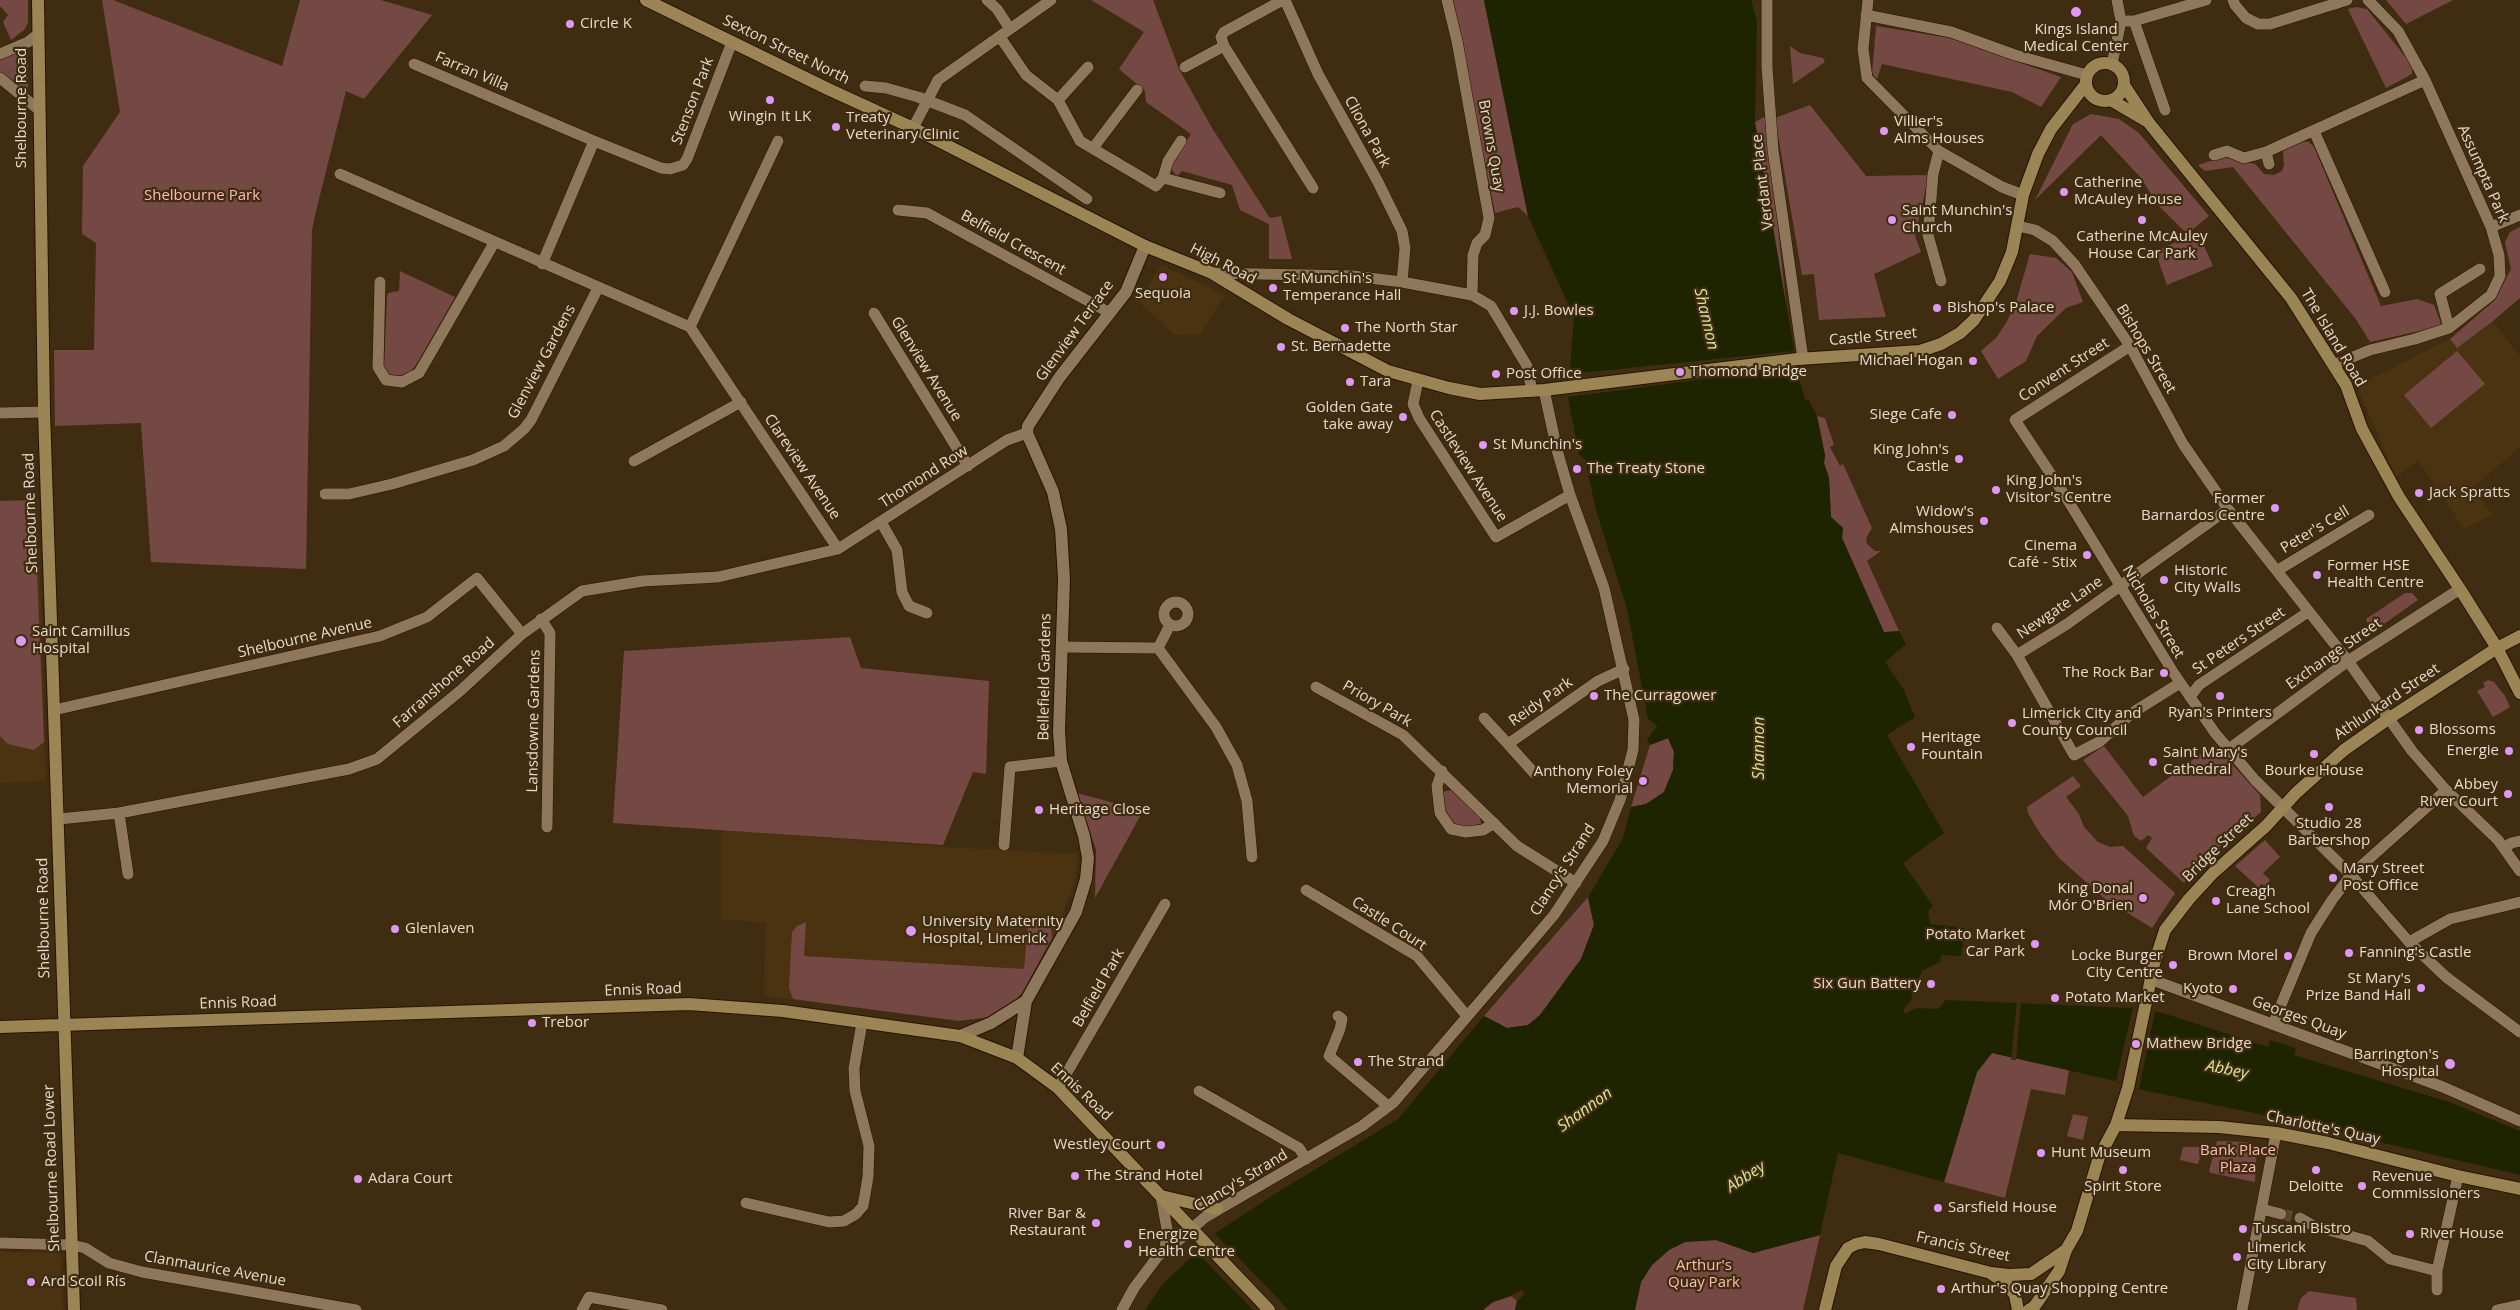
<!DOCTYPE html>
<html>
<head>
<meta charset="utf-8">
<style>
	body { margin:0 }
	canvas { display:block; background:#402c11 }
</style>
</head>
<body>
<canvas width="2520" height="1310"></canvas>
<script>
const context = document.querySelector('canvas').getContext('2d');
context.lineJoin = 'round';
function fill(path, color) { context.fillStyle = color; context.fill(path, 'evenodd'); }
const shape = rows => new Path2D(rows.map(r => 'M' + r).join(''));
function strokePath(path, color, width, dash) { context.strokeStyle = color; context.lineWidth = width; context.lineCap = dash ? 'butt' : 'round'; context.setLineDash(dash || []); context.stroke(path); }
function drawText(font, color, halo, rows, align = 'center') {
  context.font = font + ' "Open Sans",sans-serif'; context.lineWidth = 4.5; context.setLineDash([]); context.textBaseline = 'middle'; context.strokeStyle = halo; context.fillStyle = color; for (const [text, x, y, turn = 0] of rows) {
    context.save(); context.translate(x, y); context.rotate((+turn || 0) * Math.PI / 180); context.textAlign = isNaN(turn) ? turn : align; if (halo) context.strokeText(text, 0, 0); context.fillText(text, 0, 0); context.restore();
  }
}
const built = shape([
	[1161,265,1225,295,1200,334,1175,335,1139,302],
	[2493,321,2520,356,2520,447,2472,488,2492,515,2464,528,2418,461,2396,477,2357,386,2450,339,2457,348],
	[38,499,46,781,0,783,0,501],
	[725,830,946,847,1077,854,1077,867,1075,881,1053,939,1020,994,1001,1010,983,1019,950,1020,764,996,766,923,721,919,721,834],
	[0,1252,60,1253,63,1310,0,1310]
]);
const green = shape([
	[0,0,28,0,28,23,24,30,11,40,3,22,8,15,0,6],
	[102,0,113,0,282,66,300,0,381,0,432,15,364,99,346,91,316,211,312,230,306,569,151,562,141,423,55,426,54,350,94,350,96,243,82,234,83,166,120,112],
	[1091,0,1153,0,1179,69,1212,128,1270,218,1281,216,1292,259,1269,259,1269,224,1240,210,1232,185,1182,171,1177,176,1170,168,1191,134,1146,102,1145,91,1119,69,1144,32],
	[1453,0,1484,0,1528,216,1518,207,1495,213],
	[2386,0,2453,0,2406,24],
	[2356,7,2367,9,2412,65,2412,74,2386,88,2348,9],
	[1876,26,1950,38,2061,77,2041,107,2012,92,1882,64,1877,79,1872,74],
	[1790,46,1800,53,1823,58,1825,62,1793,84],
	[28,50,28,91,0,74,0,58],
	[1810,105,1866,176,1929,175,1915,236,1921,252,1874,274,1886,317,1819,320,1814,274,1802,275,1775,118],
	[2091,114,2119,119,2139,133,2209,216,2187,234,2157,204,2141,178,2101,135,2035,200,2073,124],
	[1766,116,1788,322,1755,122],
	[2302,141,2309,142,2314,147,2381,306,2417,299,2434,305,2442,326,2370,342,2355,318,2233,167,2205,171,2198,165,2223,157,2255,164,2264,174,2274,175,2282,171,2284,165,2283,151],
	[2520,227,2520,298,2493,321,2457,348,2450,339,2495,300,2511,269,2505,242,2510,232],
	[2198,233,2213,266,2167,285,2155,251],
	[2030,254,2056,258,2072,272,2083,302,2066,308,2037,336,2026,361,1998,379,1981,351,1996,338,2006,323,2016,302],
	[400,271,455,297,416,365,410,372,399,376,390,375,384,366,387,297,388,293,399,291],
	[2457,351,2485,384,2431,428,2404,395],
	[1817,416,1825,418,1834,445,1830,447,1840,466,1843,464,1872,528,1866,538,1867,544,1875,551,1881,551,1867,561,1899,631,1884,633,1842,538,1843,528,1831,517,1829,478,1824,463,1825,455],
	[34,500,44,742,34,750,8,744,0,736,0,501],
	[2405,593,2412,593,2418,600,2371,633,2366,619],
	[850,637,861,668,989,681,986,774,973,772,943,845,613,823,624,651],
	[2488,680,2494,682,2505,696,2510,707,2493,717,2477,691,2485,687,2483,683],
	[1668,738,1674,752,1673,770,1664,792,1646,804,1631,807,1650,745],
	[2214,744,2260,795,2261,812,2196,867,2184,883,2146,848,2152,838,2148,835,2141,841,2134,836,2128,816,2083,760,2104,746,2143,797],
	[2073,776,2081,786,2066,797,2079,814,2084,827,2098,842,2110,847,2123,846,2175,893,2152,928,2105,899,2059,858,2039,832,2028,813,2027,807],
	[1451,790,1480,818,1481,824,1467,827,1453,823,1445,814,1442,792],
	[1077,793,1143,811,1095,898,1096,850],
	[2265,840,2280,857,2263,873,2270,880,2266,886,2261,884,2259,888,2235,866],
	[1588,897,1594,925,1581,959,1540,1015,1528,1025,1507,1028,1484,1016],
	[806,922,804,956,1024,969,1028,924,1037,922,1051,929,1052,938,1022,993,1014,1002,989,1017,959,1021,793,999,789,988,792,932,797,926],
	[1992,1053,2069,1070,2065,1095,2031,1089,2005,1198,1944,1182,1977,1072],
	[2073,1114,2088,1117,2083,1140,2067,1136],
	[2217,1141,2245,1142,2257,1147,2255,1182,2211,1173,2209,1171],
	[2183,1147,2203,1147,2198,1164,2180,1160],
	[1820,1235,1803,1310,1635,1310,1641,1282,1652,1265,1669,1250,1685,1242,1716,1240,1753,1253],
	[2309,1291,2356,1298,2357,1310,2297,1310,2301,1298],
	[1511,1296,1517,1301,1515,1310,1483,1310,1493,1302]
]);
const water = shape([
	[1484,0,1751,0,1757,21,1755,122,1799,379,1805,400,1808,399,1817,416,1825,455,1824,463,1829,478,1831,517,1843,528,1842,538,1884,632,1899,631,1906,644,1885,662,1903,688,1915,717,1887,735,1944,833,1903,863,1933,906,1928,911,1930,924,1965,928,1961,956,1941,955,1940,962,1922,971,1910,1002,1904,1008,1904,1013,1907,1013,1916,1008,1938,1009,1946,1000,2130,1008,2131,1007,2163,1013,2268,1047,2270,1040,2296,1048,2294,1055,2449,1102,2520,1131,2520,1175,2278,1118,2142,1090,2111,1080,1992,1053,1977,1072,1944,1182,1838,1153,1820,1235,1753,1253,1716,1240,1685,1242,1669,1250,1652,1265,1641,1282,1635,1310,1515,1310,1517,1301,1525,1294,1521,1290,1511,1296,1493,1302,1483,1310,1145,1310,1162,1285,1217,1232,1273,1195,1398,1119,1484,1016,1507,1028,1528,1025,1540,1015,1581,959,1594,925,1588,897,1623,838,1631,807,1646,804,1664,792,1673,770,1674,752,1668,738,1650,745,1647,740,1657,726,1648,719,1627,609,1596,510,1585,459,1579,455,1568,397,1574,317,1528,216]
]);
const pier = shape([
	[1794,351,1797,369,1734,375,1568,397,1570,374],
	[2017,1001,2021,1001,2016,1060,2011,1060],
	[2133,1007,2155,1012,2139,1089,2116,1081],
	[1215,1234,1270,1290,1288,1310,1253,1310,1197,1252]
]);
const minorTunnel = shape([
	[2281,1214,2300,1218]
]);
const minor = shape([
	[987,0,997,9,1010,29],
	[1285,0,1318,74,1378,182,1402,231,1405,248,1402,282],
	[1447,0,1457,41,1489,218,1485,235,1477,243,1473,255,1472,295],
	[1767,0,1767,67,1773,150,1803,359],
	[1868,0,1863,49,1867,78,1939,151,2002,187,2023,195],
	[2233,0,2235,5,2246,18,2258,24,2270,24,2347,0],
	[1866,15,1951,32,2015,55,2087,75],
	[2121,21,2134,21,2206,0],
	[2134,21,2165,110],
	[1000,37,1026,75,1058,100,1080,141,1156,186,1163,178,1168,161,1181,141],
	[1224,46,1313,188],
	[0,54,28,42,38,34],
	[414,64,594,141,661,168,670,169,683,165,687,159,732,42],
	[2112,64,2121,21,2117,0],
	[1185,67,1224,46,1221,37,1224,32,1283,0],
	[0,78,38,109],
	[865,86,886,88,918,97,965,115,1087,199],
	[1058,100,1088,67],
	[913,128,938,80,1051,0],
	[2314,131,2385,292],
	[1093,148,1137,90],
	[1939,151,1933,174,1928,235,1941,281],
	[2214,155,2227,151,2244,158,2266,152],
	[2269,164,2266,152,2425,80],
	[340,174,690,327,838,549],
	[1163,178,1220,193],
	[898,210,927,213,1110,313],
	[2018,226,2035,230,2053,241,2075,265,2130,346,2183,444,2228,509,2348,661,2412,751,2446,790,2498,840,2520,871],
	[2491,227,2520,215],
	[542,264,594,141],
	[1212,273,1353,276,1402,282,1472,295,1491,306,1527,366,1532,391],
	[380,282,378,367,386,380,402,382,419,373,494,243],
	[874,313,968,466],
	[690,327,778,141],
	[2449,328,2440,294,2480,269],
	[2130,346,2015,420,2064,494,2173,672,2215,733,2255,780,2351,875,2409,942,2446,977,2520,1032],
	[2333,365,2370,350,2415,339,2449,328,2491,295,2500,276,2499,255,2491,227,2425,80,2398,31,2368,0],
	[1418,381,1413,404,1419,418,1496,537,1570,495],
	[0,413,44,412],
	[634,461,741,402],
	[325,494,349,494,392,484,473,460,504,446,524,429,531,420,598,288],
	[881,522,897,550,902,592,909,606,927,613],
	[2278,570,2369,515],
	'1164 614a12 12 0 1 1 24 0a12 12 0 1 1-24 0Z',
	[541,619,550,633,547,827],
	[1997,628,2017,655,2074,755,2099,742,2132,713,2180,683],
	[1062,647,1158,648,1170,625],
	[1158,648,1216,727,1237,765,1247,801,1252,857],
	[2017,655,2067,624,2228,509],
	[1316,687,1403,735,1517,846,1576,883],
	[2190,697,2199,685,2308,612],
	[54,710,380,636,427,617,477,578,522,634],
	[1484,718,1508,744,1598,681,1624,669],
	[1508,744,1534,773],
	[2229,749,2348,661,2460,589],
	[1442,771,1437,786,1440,813,1451,829,1466,832,1483,830,1494,823],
	[119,813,128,874],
	[59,819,119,813,349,769,377,759,460,691,522,634,582,591,643,581,718,577,838,549,1007,440,1027,433],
	[1004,845,1010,767,1061,761],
	[2504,849,2511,843,2520,841],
	[1306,890,1417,956,1467,1016],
	[2409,942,2450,919,2520,902],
	[2150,979,2443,1087,2520,1121],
	[1338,1016,1342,1019,1340,1029,1329,1056,1388,1106],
	[2273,1024,2311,933,2332,900,2351,875,2446,790],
	[1058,1088,1165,904],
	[1199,1091,1299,1148,1306,1159],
	[1161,1196,1167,1229,1165,1250],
	[746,1203,829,1222,844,1221,856,1214,863,1206,868,1177,869,1146,855,1091,854,1068,862,1023],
	[2262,1209,2281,1214],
	[2300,1218,2314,1226,2368,1241,2390,1259,2437,1271],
	[0,1243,72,1245,85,1248,109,1263,142,1272,356,1310],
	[2437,1290,2437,1271,2458,1176],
	[582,1310,589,1297,662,1310],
	[1122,1310,1134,1288,1158,1256,1171,1247,1204,1218,1362,1126,1394,1102,1554,915,1603,841,1620,800,1633,750,1634,720,1604,588,1570,495,1557,450,1544,390],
	[2242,1310,2276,1133],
	[2497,1310,2520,1305]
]);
const tertiary = shape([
	[960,1036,991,1023,1026,1001],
	[1017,1058,1026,1001,1076,912,1086,879,1088,858,1084,836,1061,761,1059,731,1064,579,1061,529,1053,492,1027,433,1028,426,1059,378,1126,292,1145,246]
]);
const secondary = shape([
	[38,0,44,412,74,1310],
	[646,0,828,89,913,128,1145,246,1212,273,1288,319,1388,371,1449,388,1480,394,1544,390,1798,359,1920,351,1941,344,1960,333,1974,320,2000,281,2012,252,2023,195,2038,154,2051,129,2086,84],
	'2086 82a19 19 0 1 1 38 0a19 19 0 1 1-38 0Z',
	[2124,85,2149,123,2291,298,2346,385,2362,429,2399,497,2460,589,2497,648,2520,693],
	[2111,100,2145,120],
	[0,1027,689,1004,783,1011,960,1036,1017,1058,1058,1088,1269,1310],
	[2116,1125,2219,1127,2276,1133,2328,1143,2458,1176,2520,1189],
	[1161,1196,1217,1209],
	[1993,1275,2006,1283,2015,1295,2018,1310],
	[1825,1310,1836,1266,1848,1248,1856,1244,1865,1242,1879,1244,1991,1273,2009,1275,2031,1274,2066,1250],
	[2029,1310,2034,1307,2059,1271,2066,1250,2077,1231,2099,1157,2116,1125,2128,1088,2154,964,2165,930,2189,899,2213,873,2266,826,2296,793,2344,750,2388,719,2497,648,2520,636]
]);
const markers = [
	[2076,12,6,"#dd99f3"],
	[570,24,5,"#dd99f3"],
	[770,100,5,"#dd99f3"],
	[836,127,5,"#dd99f3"],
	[1884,131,5,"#dd99f3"],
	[2064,192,5,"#dd99f3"],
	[1892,220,5,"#dd99f3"],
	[2142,220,5,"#dd99f3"],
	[1163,277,5,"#dd99f3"],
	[1273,288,5,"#dd99f3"],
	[1937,308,5,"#dd99f3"],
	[1514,311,5,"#dd99f3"],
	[1345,328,5,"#dd99f3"],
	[1281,347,5,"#dd99f3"],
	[1973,361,5,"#dd99f3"],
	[1680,372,5,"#dd99f3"],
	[1496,374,5,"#dd99f3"],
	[1350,382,5,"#dd99f3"],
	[1952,415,5,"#dd99f3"],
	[1403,417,5,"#dd99f3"],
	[1483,445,5,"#dd99f3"],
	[1959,459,5,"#dd99f3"],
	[1577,469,5,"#dd99f3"],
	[1996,490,5,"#dd99f3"],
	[2419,493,5,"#dd99f3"],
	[2275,508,5,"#dd99f3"],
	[1984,521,5,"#dd99f3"],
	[2087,555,5,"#dd99f3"],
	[2317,575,5,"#dd99f3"],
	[2164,580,5,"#dd99f3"],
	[21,641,6,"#dd99f3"],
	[2164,673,5,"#dd99f3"],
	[1594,696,5,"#dd99f3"],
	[2220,696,5,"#dd99f3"],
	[2012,723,5,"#dd99f3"],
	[2419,730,5,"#dd99f3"],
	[1911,747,5,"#dd99f3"],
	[2509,751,5,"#dd99f3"],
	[2314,754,5,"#dd99f3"],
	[2153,762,5,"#dd99f3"],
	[1643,781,5,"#dd99f3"],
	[2508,794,5,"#dd99f3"],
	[2329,807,5,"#dd99f3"],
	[1039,810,5,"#dd99f3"],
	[2333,878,5,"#dd99f3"],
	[2143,898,5,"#dd99f3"],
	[2216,901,5,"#dd99f3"],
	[395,929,5,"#dd99f3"],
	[911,931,6,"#dd99f3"],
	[2035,944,5,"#dd99f3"],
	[2349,953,5,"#dd99f3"],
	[2288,956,5,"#dd99f3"],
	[2173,965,5,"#dd99f3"],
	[1931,984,5,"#dd99f3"],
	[2421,988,5,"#dd99f3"],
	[2233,989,5,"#dd99f3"],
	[2055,998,5,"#dd99f3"],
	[532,1023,5,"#dd99f3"],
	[2136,1044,5,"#dd99f3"],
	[1358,1062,5,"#dd99f3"],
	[2450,1064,6,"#dd99f3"],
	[1161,1145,5,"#dd99f3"],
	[2041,1153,5,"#dd99f3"],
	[2123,1170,5,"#dd99f3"],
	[2316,1170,5,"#dd99f3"],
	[1075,1176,5,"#dd99f3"],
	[358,1179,5,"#dd99f3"],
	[2362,1186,5,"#dd99f3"],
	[1938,1208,5,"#dd99f3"],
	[1096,1223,5,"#dd99f3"],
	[2243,1229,5,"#dd99f3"],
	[2410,1234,5,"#dd99f3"],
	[1128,1244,5,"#dd99f3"],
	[2237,1257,5,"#dd99f3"],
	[31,1282,5,"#dd99f3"],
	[1941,1289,5,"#dd99f3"]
];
const poiNames = [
	["Circle K",580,24],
	["Kings Island",2076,30,"center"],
	["Medical Center",2076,47,"center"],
	["Wingin It LK",770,117,"center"],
	["Treaty",846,118],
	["Veterinary Clinic",846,135],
	["Villier's",1894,122],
	["Alms Houses",1894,139],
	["Catherine",2074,183],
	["McAuley House",2074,200],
	["Saint Munchin's",1902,211],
	["Church",1902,228],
	["Catherine McAuley",2142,237,"center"],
	["House Car Park",2142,254,"center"],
	["St Munchin's",1283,279],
	["Temperance Hall",1283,296],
	["Sequoia",1163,294,"center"],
	["Bishop's Palace",1947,308],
	["J.J. Bowles",1524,311],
	["The North Star",1355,328],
	["St. Bernadette",1291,347],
	["Michael Hogan",1963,361,"right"],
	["Thomond Bridge",1690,372],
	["Post Office",1506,374],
	["Tara",1360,382],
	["Golden Gate",1393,408,"right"],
	["take away",1393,425,"right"],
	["Siege Cafe",1942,415,"right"],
	["St Munchin's",1493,445],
	["King John's",1949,450,"right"],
	["Castle",1949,467,"right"],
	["The Treaty Stone",1587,469],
	["King John's",2006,481],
	["Visitor's Centre",2006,498],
	["Jack Spratts",2429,493],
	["Former",2265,499,"right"],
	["Barnardos Centre",2265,516,"right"],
	["Widow's",1974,512,"right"],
	["Almshouses",1974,529,"right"],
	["Cinema",2077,546,"right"],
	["Café - Stix",2077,563,"right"],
	["Former HSE",2327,566],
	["Health Centre",2327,583],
	["Historic",2174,571],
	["City Walls",2174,588],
	["Saint Camillus",32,632],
	["Hospital",32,649],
	["The Rock Bar",2154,673,"right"],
	["The Curragower",1604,696],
	["Ryan's Printers",2220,713,"center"],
	["Limerick City and",2022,714],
	["County Council",2022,731],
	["Blossoms",2429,730],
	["Heritage",1921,738],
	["Fountain",1921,755],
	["Energie",2499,751,"right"],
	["Saint Mary's",2163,753],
	["Cathedral",2163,770],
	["Bourke House",2314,771,"center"],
	["Anthony Foley",1633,772,"right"],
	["Memorial",1633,789,"right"],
	["Abbey",2498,785,"right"],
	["River Court",2498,802,"right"],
	["Heritage Close",1049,810],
	["Studio 28",2329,824,"center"],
	["Barbershop",2329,841,"center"],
	["Mary Street",2343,869],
	["Post Office",2343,886],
	["King Donal",2133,889,"right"],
	["Mór O'Brien",2133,906,"right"],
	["Creagh",2226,892],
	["Lane School",2226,909],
	["University Maternity",922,922],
	["Hospital, Limerick",922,939],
	["Glenlaven",405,929],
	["Potato Market",2025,935,"right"],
	["Car Park",2025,952,"right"],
	["Fanning's Castle",2359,953],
	["Locke Burger",2163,956,"right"],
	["City Centre",2163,973,"right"],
	["Brown Morel",2278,956,"right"],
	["St Mary's",2411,979,"right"],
	["Prize Band Hall",2411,996,"right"],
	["Six Gun Battery",1921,984,"right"],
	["Kyoto",2223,989,"right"],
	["Potato Market",2065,998],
	["Trebor",542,1023],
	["Mathew Bridge",2146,1044],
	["Barrington's",2439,1055,"right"],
	["Hospital",2439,1072,"right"],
	["The Strand",1368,1062],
	["Westley Court",1151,1145,"right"],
	["Hunt Museum",2051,1153],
	["The Strand Hotel",1085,1176],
	["Revenue",2372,1177],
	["Commissioners",2372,1194],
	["Adara Court",368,1179],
	["Spirit Store",2123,1187,"center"],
	["Deloitte",2316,1187,"center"],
	["Sarsfield House",1948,1208],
	["River Bar &",1086,1214,"right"],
	["Restaurant",1086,1231,"right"],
	["Tuscani Bistro",2253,1229],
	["River House",2420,1234],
	["Energize",1138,1235],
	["Health Centre",1138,1252],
	["Limerick",2247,1248],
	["City Library",2247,1265],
	["Ard Scoil Rís",41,1282],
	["Arthur's Quay Shopping Centre",1951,1289]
];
const streetNames = [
	["Sexton Street North",786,50,26],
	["Farran Villa",472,72,23],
	["Stenson Park",693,101,-69],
	["Shelbourne Road",22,108,-90],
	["Cliona Park",1367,132,61],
	["Browns Quay",1491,146,80],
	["Assumpta Park",2483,174,66],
	["Verdant Place",1763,182,-97],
	["Belfield Crescent",1013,243,29],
	["High Road",1223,264,27],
	["Glenview Terrace",1075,331,-54],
	["Castle Street",1873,337,-5],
	["The Island Road",2333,338,59],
	["Bishops Street",2146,349,59],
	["Glenview Gardens",542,362,-62],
	["Glenview Avenue",926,369,58],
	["Convent Street",2064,370,-33],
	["Castleview Avenue",1468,466,57],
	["Clareview Avenue",802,467,56],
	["Thomond Row",924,477,-33],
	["Shelbourne Road",31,513,-92],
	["Peter's Cell",2315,530,-31],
	["Newgate Lane",2060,608,-34],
	["Nicholas Street",2153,612,59],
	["Shelbourne Avenue",305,638,-13],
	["St Peters Street",2239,641,-34],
	["Exchange Street",2334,654,-35],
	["Bellefield Gardens",1045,677,-89],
	["Farranshone Road",444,683,-41],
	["Reidy Park",1541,702,-35],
	["Athlunkard Street",2387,702,-34],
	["Priory Park",1377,704,30],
	["Lansdowne Gardens",534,721,-89],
	["Bridge Street",2218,848,-44],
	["Clancy's Strand",1563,870,-57],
	["Shelbourne Road",44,918,-91],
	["Castle Court",1389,924,33],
	["Belfield Park",1099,988,-60],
	["Ennis Road",643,990,-2],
	["Ennis Road",238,1003,-2],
	["Georges Quay",2299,1018,20],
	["Ennis Road",1081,1092,43],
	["Charlotte's Quay",2323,1128,12],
	["Shelbourne Road Lower",52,1168,-92],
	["Clancy's Strand",1241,1181,-31],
	["Francis Street",1963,1247,12],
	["Clanmaurice Avenue",215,1269,10]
];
const parkNames = [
	["Shelbourne Park",202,196],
	["Bank Place",2238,1151],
	["Plaza",2238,1168],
	["Arthur's",1704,1266],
	["Quay Park",1704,1283]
];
const waterNames = [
	["Shannon",1706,319,77],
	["Shannon",1759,748,-90],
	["Abbey",2227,1070,11],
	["Shannon",1585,1110,-36],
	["Abbey",1746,1177,-33]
];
fill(built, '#4b3311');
fill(green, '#744843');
fill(water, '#1e2401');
fill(pier, '#402c11');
strokePath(minorTunnel, '#59462d', 11, [11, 5.5]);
strokePath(minor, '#261400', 12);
strokePath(tertiary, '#261400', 14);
strokePath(secondary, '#261400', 14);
strokePath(minor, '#8e775b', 11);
strokePath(tertiary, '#8e775b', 12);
strokePath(secondary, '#9c8554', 12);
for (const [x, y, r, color] of markers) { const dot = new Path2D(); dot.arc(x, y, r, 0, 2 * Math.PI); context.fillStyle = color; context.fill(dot); strokePath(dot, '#402c11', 2); }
drawText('15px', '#e7dacb', '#402c11', poiNames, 'left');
drawText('15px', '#e7dacb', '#402c11', streetNames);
drawText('15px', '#ffbbb2', '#402c11', parkNames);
drawText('italic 16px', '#d6e79a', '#402c11', waterNames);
</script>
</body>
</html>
